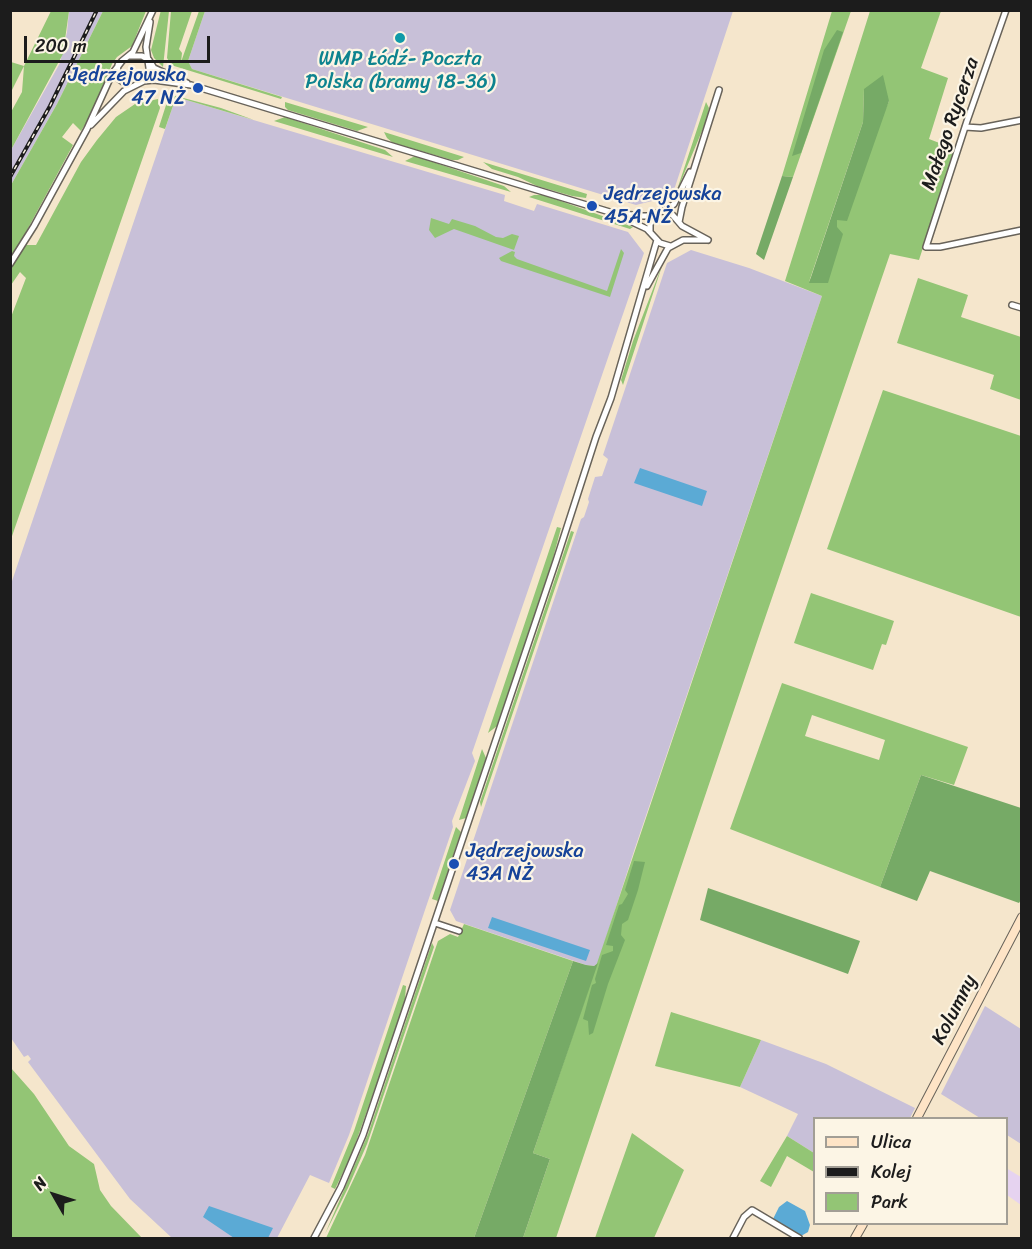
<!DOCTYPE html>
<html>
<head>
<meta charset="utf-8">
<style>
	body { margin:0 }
	#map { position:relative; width:1032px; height:1249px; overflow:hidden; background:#f5e6cc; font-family:Sriracha,sans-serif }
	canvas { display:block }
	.frame { position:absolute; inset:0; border:12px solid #1c1c1c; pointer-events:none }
	.legend { position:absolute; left:813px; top:1117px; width:195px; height:108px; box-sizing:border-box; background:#fcf5e5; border:2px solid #a29e95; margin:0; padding:8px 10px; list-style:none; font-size:18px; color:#1c1c1c }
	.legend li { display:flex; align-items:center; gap:12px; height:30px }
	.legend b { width:30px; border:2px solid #a29e95 }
	.north { position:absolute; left:24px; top:1165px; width:60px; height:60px; -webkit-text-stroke:4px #fcf5e5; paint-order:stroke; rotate:309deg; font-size:16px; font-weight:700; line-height:24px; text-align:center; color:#1c1c1c }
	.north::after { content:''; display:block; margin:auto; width:21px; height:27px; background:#1c1c1c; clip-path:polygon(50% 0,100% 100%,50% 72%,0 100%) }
	.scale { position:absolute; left:24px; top:36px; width:186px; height:27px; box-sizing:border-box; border:3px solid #1c1c1c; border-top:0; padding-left:8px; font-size:18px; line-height:21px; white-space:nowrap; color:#1c1c1c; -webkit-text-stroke:4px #fcf5e5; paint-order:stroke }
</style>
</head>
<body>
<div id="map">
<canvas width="1032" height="1249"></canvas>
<div class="frame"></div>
<ul class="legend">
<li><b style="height:8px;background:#fee4c6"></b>Ulica</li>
<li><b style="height:8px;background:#1c1c1c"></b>Kolej</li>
<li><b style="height:16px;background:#93c575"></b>Park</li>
</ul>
<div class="north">N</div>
<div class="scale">200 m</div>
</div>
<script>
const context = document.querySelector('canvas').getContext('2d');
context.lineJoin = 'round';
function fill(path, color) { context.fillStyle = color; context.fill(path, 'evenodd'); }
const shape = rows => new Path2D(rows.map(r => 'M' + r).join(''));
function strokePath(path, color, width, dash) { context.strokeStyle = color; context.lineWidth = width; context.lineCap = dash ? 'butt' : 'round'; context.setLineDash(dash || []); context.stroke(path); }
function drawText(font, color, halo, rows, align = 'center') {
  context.font = font + ' Sriracha,sans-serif'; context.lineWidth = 4.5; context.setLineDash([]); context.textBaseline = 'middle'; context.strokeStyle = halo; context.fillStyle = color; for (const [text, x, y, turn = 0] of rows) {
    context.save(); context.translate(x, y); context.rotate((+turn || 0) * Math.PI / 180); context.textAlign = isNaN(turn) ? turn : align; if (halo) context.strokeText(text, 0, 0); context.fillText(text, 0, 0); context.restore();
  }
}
const built = shape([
	[1006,1168,1021,1177,1021,1205,1007,1195]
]);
const industrial = shape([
	[69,11,103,11,57,104,11,185,11,150,60,63,67,32],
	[205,11,733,11,672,196,636,205,192,69,188,61],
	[183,99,505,195,504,201,534,211,537,204,628,232,644,253,472,753,475,761,452,821,453,827,349,1135,329,1183,310,1175,277,1238,172,1238,130,1199,28,1062,31,1059,28,1055,24,1057,11,1038,11,584,175,100],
	[691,250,749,268,822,296,634,851,598,963,594,966,586,965,456,921,450,910,581,519,584,517,589,502,588,499,595,477,602,476,608,459,603,455,667,263],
	[985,1006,1021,1029,1021,1144,1007,1135,1006,1118,980,1118,941,1094],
	[761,1040,826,1064,915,1108,910,1118,814,1118,814,1153,787,1136,798,1114,740,1087]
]);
const green = shape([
	[161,10,169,11,163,67,154,58,151,50],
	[51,11,69,11,63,54,11,150,11,112,22,92,24,66,11,92,11,62,24,66],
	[103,11,146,11,132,46,117,57,112,64,92,113,81,131,73,123,62,137,73,145,19,245,36,245,81,162,97,140,116,117,135,104,158,99,160,108,11,539,11,317,26,278,20,272,11,285,11,185,57,104],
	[171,11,192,11,179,49,182,53,181,62,199,11,205,11,188,61,192,69,282,97,281,99,171,65,167,58],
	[832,11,851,11,793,177,782,176],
	[870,11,941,11,921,68,948,78,929,139,955,149,919,260,890,254,763,624,556,1238,523,1238,550,1159,533,1153,822,296,785,281],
	[864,89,889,101,837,220,837,227,809,282,863,122],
	[176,96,221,108,254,120,183,99,175,100,165,129,159,127,167,102,161,98],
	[285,102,368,127,357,131,288,110,285,107],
	[706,102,709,108,707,119,676,193],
	[285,117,385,150,393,157,274,121],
	[384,132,464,157,458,160,452,160,393,143,387,138],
	[415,156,504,186,511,192,405,161],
	[483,162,587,194,586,198,572,196,537,186,518,177,492,169],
	[534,195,544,195,633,227,630,229,529,197],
	[431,218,449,224,452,219,475,226,496,237,503,238,512,234,519,236,514,250,454,229,435,238,429,230],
	[621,249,624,253,610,297,501,261,499,258,512,251,515,252,514,256,517,259,607,291],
	[663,263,623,385,621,380,633,341],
	[918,278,968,295,961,317,1021,337,1021,400,990,389,994,375,897,343],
	[883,390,1021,436,1021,617,827,549],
	[557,527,561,528,552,562,497,726,488,733],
	[571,531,574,532,481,807,480,802],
	[811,593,894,621,886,645,882,644,873,670,794,643],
	[782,683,968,747,954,785,921,775,880,887,730,829],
	[812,715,885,740,879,760,805,736],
	[482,749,486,758,466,818,459,820],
	[456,827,461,832,438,901,432,899],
	[464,924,573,961,474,1238,326,1238,365,1155,438,941,450,934,458,937],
	[432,943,434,947,367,1144,348,1188,325,1234,368,1134],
	[403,985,406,986,405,999,385,1060,351,1156,335,1189,331,1187,354,1131],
	[671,1012,761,1040,740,1087,655,1066],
	[11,1068,34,1094,69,1146,94,1164,100,1190,111,1206,142,1238,11,1238],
	[632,1133,684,1170,654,1238,595,1238],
	[787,1136,814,1153,814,1172,787,1156,771,1187,760,1181]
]);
const forest = shape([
	[837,30,843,32,801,153,792,156,824,50],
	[883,75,889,101,847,221,837,220,837,227,843,234,828,283,809,283,863,122,864,89],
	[782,176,793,177,764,260,756,254],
	[921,775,1021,808,1022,898,1019,903,930,871,917,901,880,887],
	[634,861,645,862,638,890,628,920,622,924,621,935,625,940,608,984,593,1033,589,1035,588,1021,583,1019,592,985,596,983,595,979,602,955,613,951,613,946,606,945,619,905,622,904,628,894,625,890],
	[708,888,860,941,848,974,700,920],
	[573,961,586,965,594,966,598,963,533,1153,550,1159,523,1238,474,1238]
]);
const water = shape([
	[640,468,707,491,702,506,634,483],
	[492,917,590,950,586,961,488,928],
	[787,1201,805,1211,810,1225,808,1232,801,1236,773,1219,779,1207],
	[209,1206,273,1228,268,1238,234,1238,203,1217]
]);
const street = shape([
	[1006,10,967,121,926,247,940,247,1022,230],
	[130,56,142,56,149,60,154,68,187,83],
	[118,65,117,73,119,79,130,87],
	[144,81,154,80,191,85,613,213,643,216,651,216,661,211,670,212,682,226,708,240],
	[91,125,124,91,144,81,150,75,146,47,150,22],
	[965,127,981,128,1022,120],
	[665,211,674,204,690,172],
	[617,215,647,229,660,243,670,246],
	[679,222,682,207,719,90],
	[650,232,650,225,654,214],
	[10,264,34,226,87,129,112,74,122,61,133,52,153,10],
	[647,286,668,248,683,240,706,240],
	[1012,305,1022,308],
	[435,923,459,931],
	[314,1238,341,1187,363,1135,556,561,596,437,611,398,657,240],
	[733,1238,744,1217,752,1210,799,1238]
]);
const secondary = shape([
	[917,1118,1022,917],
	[855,1238,863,1224]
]);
const rail = shape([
	[10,177,50,106,97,10]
]);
const markers = [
	[400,38,6,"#0f9aa8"],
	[198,88,6,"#1a4fb4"],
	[592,206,6,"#1a4fb4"],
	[454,864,6,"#1a4fb4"]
];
const cultureNames = [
	["WMP Łódź- Poczta",400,60],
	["Polska (bramy 18-36)",400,83]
];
const transitNames = [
	["Jędrzejowska",186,76,"right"],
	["47 NŻ",186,99,"right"],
	["Jędrzejowska",604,195],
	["45A NŻ",604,218],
	["Jędrzejowska",466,852],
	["43A NŻ",466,875]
];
const streetNames = [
	["Małego Rycerza",951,124,-71],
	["Kolumny",955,1010,-63]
];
fill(built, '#e6d3f0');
fill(industrial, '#c8c0d8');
fill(green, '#93c575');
fill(forest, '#76aa66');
fill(water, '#5baad5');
strokePath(street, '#68635a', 8);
strokePath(secondary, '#68635a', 10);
strokePath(street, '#fff', 5);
strokePath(secondary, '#fee4c6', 8);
strokePath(rail, '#1c1c1c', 4);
strokePath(rail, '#fcf5e5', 1.5, [4.5]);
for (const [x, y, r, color] of markers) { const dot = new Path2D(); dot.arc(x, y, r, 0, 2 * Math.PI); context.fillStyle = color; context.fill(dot); strokePath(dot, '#fcf5e5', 2); }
drawText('20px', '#0d838f', '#fcf5e5', cultureNames);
drawText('20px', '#164399', '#fcf5e5', transitNames, 'left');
drawText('20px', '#1c1c1c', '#fcf5e5', streetNames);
</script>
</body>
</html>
